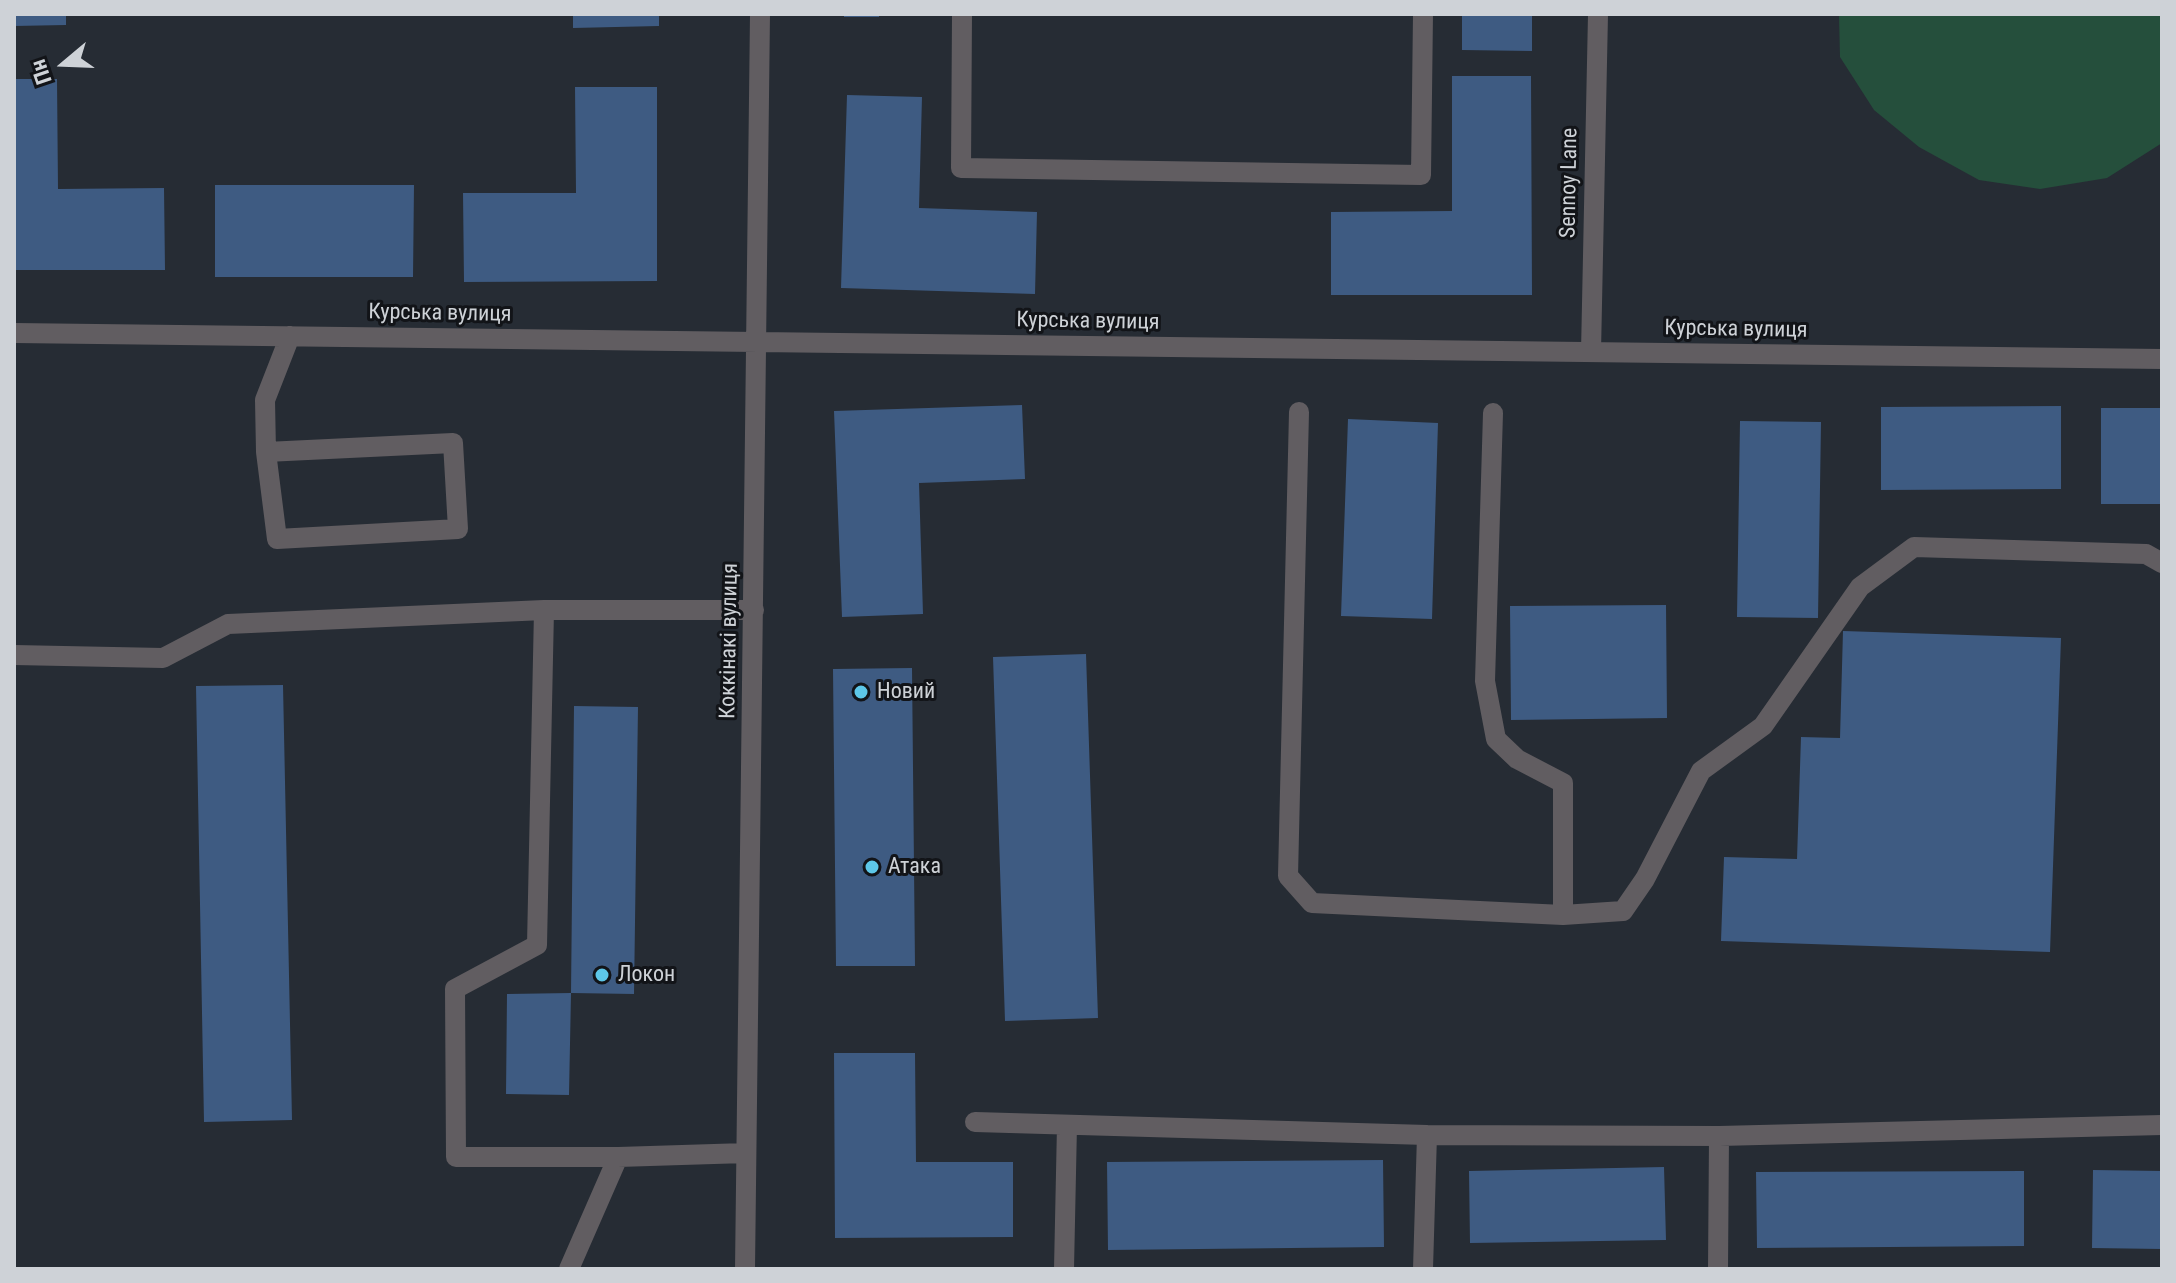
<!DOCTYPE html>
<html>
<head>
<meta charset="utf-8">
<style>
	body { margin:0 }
	#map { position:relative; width:2176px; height:1283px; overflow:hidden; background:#262c34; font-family:"Roboto Condensed",sans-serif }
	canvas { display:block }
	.frame { position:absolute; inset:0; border:16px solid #ced2d7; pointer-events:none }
	.north { position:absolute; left:24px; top:24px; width:80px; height:80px; -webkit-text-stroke:6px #121418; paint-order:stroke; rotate:251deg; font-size:22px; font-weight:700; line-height:32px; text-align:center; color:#ced2d7 }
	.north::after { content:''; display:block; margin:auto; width:28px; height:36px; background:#ced2d7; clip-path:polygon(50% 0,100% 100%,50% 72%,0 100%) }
</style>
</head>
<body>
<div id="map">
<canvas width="2176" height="1283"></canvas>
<div class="frame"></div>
<div class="north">Пн</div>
</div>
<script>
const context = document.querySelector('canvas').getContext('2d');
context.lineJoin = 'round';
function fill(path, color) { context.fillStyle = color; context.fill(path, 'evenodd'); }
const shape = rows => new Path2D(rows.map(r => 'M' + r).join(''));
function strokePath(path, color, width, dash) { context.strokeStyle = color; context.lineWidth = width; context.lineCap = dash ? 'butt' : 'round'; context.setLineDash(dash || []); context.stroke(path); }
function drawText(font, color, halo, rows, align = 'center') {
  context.font = font + ' "Roboto Condensed",sans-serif'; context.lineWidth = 6; context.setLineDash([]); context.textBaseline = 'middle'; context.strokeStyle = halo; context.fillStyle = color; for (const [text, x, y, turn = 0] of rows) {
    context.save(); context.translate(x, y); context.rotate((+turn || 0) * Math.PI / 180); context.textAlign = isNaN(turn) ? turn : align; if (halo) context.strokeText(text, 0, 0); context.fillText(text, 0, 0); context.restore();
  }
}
const green = shape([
	[1839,14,2162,14,2162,143,2107,178,2040,189,1979,180,1919,147,1874,110,1840,57]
]);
const building = shape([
	[14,14,66,14,66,25,14,26],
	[573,14,659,14,659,26,573,28],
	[844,14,879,14,879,17,844,17],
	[1462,14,1532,14,1532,51,1462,50],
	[1452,76,1531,76,1532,295,1331,295,1331,212,1452,211],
	[14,79,57,79,58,189,164,188,165,270,14,270],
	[575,87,657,87,657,281,464,282,463,193,576,193],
	[847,95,922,97,919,208,1037,212,1035,294,841,288],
	[215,185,414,185,413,277,215,277],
	[1022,405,1025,479,919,483,923,614,842,617,834,411],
	[2061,406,2061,489,1881,490,1881,407],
	[2101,408,2162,408,2162,504,2101,504],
	[1348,419,1438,423,1432,619,1341,616],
	[1740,421,1821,422,1818,618,1737,617],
	[1666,605,1667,718,1511,720,1510,606],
	[1843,631,2061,638,2050,952,1721,941,1724,857,1797,859,1801,737,1840,738],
	[1086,654,1098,1018,1005,1021,993,657],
	[912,668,915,966,836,966,833,669],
	[283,685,292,1120,204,1122,196,686],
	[574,706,638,707,634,994,571,993],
	[571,993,569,1095,506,1094,507,994],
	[834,1053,915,1053,916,1162,1013,1162,1013,1237,835,1238],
	[1383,1160,1384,1247,1108,1250,1107,1162],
	[1664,1167,1666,1240,1470,1243,1469,1171],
	[2093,1170,2162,1171,2162,1249,2092,1248],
	[2024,1171,2024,1246,1757,1248,1756,1172]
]);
const minor = shape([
	[962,14,961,168,1421,175,1423,14],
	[14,333,2162,359],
	[1591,352,1598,14],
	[1299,412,1288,876,1312,903,1563,915,1623,911,1645,879,1701,771,1763,726,1860,587,1914,547,2146,554,2162,563],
	[1493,413,1485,681,1496,739,1517,759,1563,783,1563,915],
	[266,452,277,539,458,529,453,443,266,452,265,400,290,336],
	[544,610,537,945,455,989,456,1157,618,1157],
	[14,655,163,658,228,624,544,610,754,610],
	[975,1122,1427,1135,1719,1136,2162,1125],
	[569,1269,618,1157,746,1153],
	[745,1269,760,14],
	[1064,1269,1067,1125],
	[1423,1269,1427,1135],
	[1718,1269,1719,1136]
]);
const markers = [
	[861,692,8,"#5dc7e8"],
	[872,867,8,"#5dc7e8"],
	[602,975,8,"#5dc7e8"]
];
const streetNames = [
	["Sennoy Lane",1570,183,-89],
	["Курська вулиця",440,314,1],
	["Курська вулиця",1088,322,1],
	["Курська вулиця",1736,330,1],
	["Коккінакі вулиця",730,641,-89]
];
const poiNames = [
	["Новий",877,692],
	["Атака",888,867],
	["Локон",618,975]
];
fill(green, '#254f3c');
fill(building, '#3e5b82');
strokePath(minor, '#615d61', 20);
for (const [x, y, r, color] of markers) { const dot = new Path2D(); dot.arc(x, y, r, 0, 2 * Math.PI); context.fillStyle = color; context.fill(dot); strokePath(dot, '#121418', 3); }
drawText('22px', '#ced2d7', '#121418', streetNames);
drawText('22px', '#ced2d7', '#121418', poiNames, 'left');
</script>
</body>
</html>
